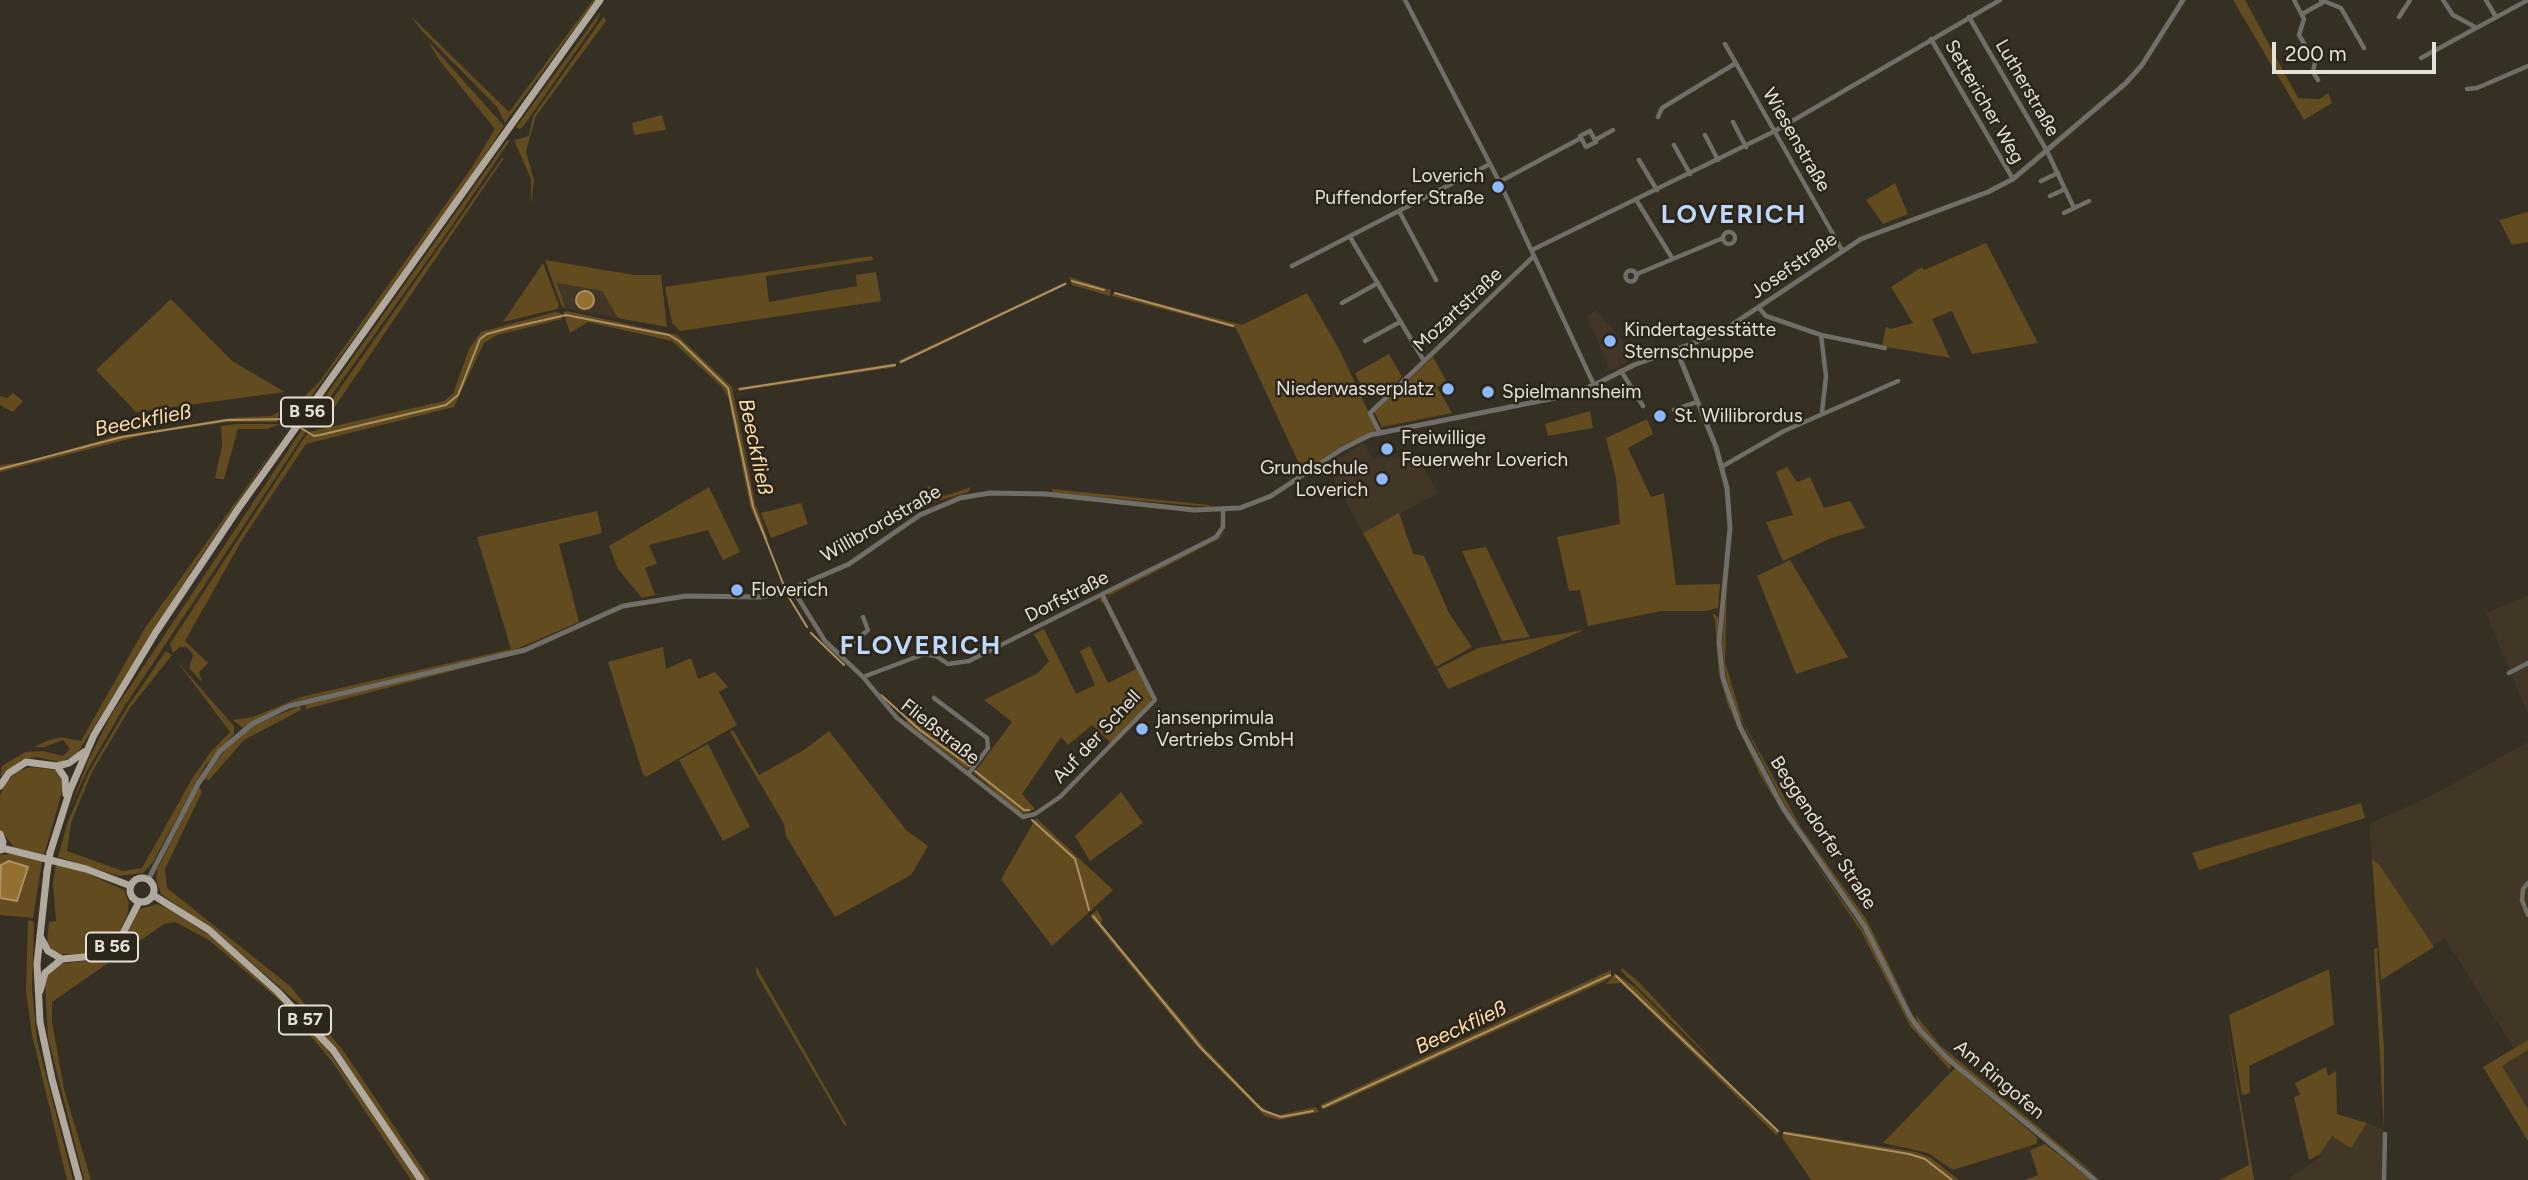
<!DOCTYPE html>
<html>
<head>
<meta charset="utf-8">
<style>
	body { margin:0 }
	#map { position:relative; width:2528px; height:1180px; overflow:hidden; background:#362f23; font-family:Figtree,sans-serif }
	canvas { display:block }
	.scale { position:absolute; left:2272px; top:42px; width:164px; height:32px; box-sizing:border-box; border:4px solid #e5e1d9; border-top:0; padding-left:9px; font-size:21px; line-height:24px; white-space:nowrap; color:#e5e1d9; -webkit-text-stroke:5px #2c2519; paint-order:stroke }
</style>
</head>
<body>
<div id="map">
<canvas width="2528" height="1180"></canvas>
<div class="scale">200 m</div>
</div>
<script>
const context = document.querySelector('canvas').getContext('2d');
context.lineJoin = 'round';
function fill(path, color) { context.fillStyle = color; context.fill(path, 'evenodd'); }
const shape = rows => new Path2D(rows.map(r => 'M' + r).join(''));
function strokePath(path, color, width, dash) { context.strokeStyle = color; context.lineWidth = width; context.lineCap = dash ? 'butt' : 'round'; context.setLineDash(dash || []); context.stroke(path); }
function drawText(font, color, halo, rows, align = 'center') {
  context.font = font + ' Figtree,sans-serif'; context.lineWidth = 5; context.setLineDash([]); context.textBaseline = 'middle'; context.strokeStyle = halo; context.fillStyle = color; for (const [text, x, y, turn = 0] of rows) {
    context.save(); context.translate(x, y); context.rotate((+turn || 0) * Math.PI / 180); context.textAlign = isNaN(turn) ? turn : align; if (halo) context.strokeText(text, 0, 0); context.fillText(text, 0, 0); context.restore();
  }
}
const built = shape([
	[556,283,602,291,618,318,565,308],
	[1596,310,1622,340,1632,359,1610,371,1587,316],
	[1364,443,1372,458,1418,457,1438,493,1363,533,1326,465],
	[2528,596,2528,714,2486,613],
	[2528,742,2528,1040,2514,1049,2445,938,2433,945,2379,864,2372,859,2369,827,2372,822,2429,797],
	[2528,1050,2528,1109,2502,1066],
	[2367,1123,2384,1130,2383,1180,2287,1180,2322,1156,2319,1153,2332,1136,2351,1147]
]);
const green = shape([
	[593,0,596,0,505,123,497,107,422,31,410,15,509,112],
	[2233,0,2245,0,2298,98,2320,99,2328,93,2332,103,2304,120],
	[601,11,597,21,525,124,520,129,516,127],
	[604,16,606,21,536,116,526,151,534,181,531,204,531,179,514,140,529,136,533,116],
	[427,40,504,126,456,199,297,416,295,406,320,381,472,167,495,129,440,61],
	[662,115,666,130,634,135,632,123],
	[508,139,509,142,449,230,311,424,307,422],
	[502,158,504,158,321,427,313,427],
	[1895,183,1908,214,1883,224,1866,200],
	[2528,212,2528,242,2512,245,2499,220],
	[1986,243,2038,343,1972,354,1952,311,1932,319,1950,358,1882,346,1886,327,1891,329,1913,323,1891,287,1922,267,1924,270],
	[872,256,873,260,766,276,769,302,857,286,856,275,876,272,881,301,680,331,672,323,665,287],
	[545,260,634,275,661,275,667,327,618,318,602,291,557,283,565,308,562,307],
	[543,263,559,306,557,309,503,322],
	[1069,277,1111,290,1110,296,1072,285],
	[1066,282,1068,284,899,363,898,361],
	[1114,292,1242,325,1307,293,1340,351,1377,430,1343,445,1303,472,1236,328,1112,296],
	[171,299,232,361,285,392,136,412,96,370],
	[567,311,677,335,732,387,755,503,768,539,765,541,750,506,728,397,721,386,672,341,588,322,570,333,563,312],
	[555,312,561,313,562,319,497,335,484,343,454,407,306,444,242,540,185,641,208,663,199,672,202,682,189,668,193,655,187,647,180,647,173,653,170,644,308,432,444,401,453,394,469,349,481,332],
	[1389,354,1402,377,1388,392,1385,388,1367,397,1355,373],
	[1433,357,1447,382,1437,387,1452,413,1382,427,1374,412],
	[896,363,896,367,738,391,737,388],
	[13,393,23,401,13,412,0,405,0,396,7,398],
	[1590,411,1593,428,1548,436,1545,424],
	[279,412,277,422,228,422,148,434,0,472,0,465,26,462,112,437,231,418,271,416],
	[1647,419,1653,434,1628,448,1651,497,1664,493,1676,585,1720,584,1718,608,1705,611,1661,611,1588,626,1580,590,1569,591,1557,537,1620,524,1616,478,1606,438],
	[236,424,280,424,267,429,238,429,224,479,219,479,215,478,222,446,221,426],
	[291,425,194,567,77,754,60,762,36,757,21,760,0,777,2,766,25,752,43,751,63,756,70,749,63,740,44,747,33,747,47,741,60,737,81,741,145,628],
	[303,428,307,430,124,707,87,771,69,811,88,761,111,715],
	[1787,467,1797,482,1810,477,1824,508,1850,501,1865,528,1831,538,1783,561,1766,522,1793,515,1776,472],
	[927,485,945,496,971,487,968,492,935,502],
	[709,487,740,552,723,560,708,530,649,545,657,564,645,568,655,595,642,598,618,569,609,546],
	[1052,489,1209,505,1210,507,1053,493],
	[801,503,808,524,771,538,761,513],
	[597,511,602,533,559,544,579,622,512,651,289,703,243,728,233,720,253,717,301,697,511,649,477,537],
	[1399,513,1413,554,1424,556,1449,613,1472,647,1436,667,1363,533],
	[1227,529,1219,539,1110,595,1108,600,1109,593,1217,539],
	[1486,547,1528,634,1530,637,1502,641,1462,551],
	[1790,560,1848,657,1796,674,1757,576],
	[1727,585,1725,662,1743,722,1800,826,1867,920,1912,1012,1863,920,1786,807,1737,712,1726,677,1722,644],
	[1103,597,1151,694,1151,701,1111,743,1092,725,1068,745,1061,737,1022,794,1035,809,1025,814,1017,811,974,773,1012,722,984,700,1038,673,1049,661,1034,634,1044,629,1076,694,1095,685,1080,651,1090,646,1108,683,1136,669,1104,604,1099,600],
	[1712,613,1718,617,1719,666,1731,711,1763,777,1806,850,1760,775,1728,706,1719,674,1715,620],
	[1584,630,1448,689,1437,669,1478,648],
	[663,647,666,669,691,658,698,679,715,672,728,687,719,692,737,725,646,777,643,774,608,662],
	[166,651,172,655,130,708,92,772,71,823,67,851,123,871,142,868,192,779,209,754,230,732,176,660,234,726,234,734,205,766,153,862,143,873,119,876,58,857,67,824,89,772,128,706],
	[529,651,306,709,305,705,344,695],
	[300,706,301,710,244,740,209,780,204,779,227,747,254,725],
	[910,717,972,765,967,769,906,722],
	[733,730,759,775,804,750,829,731,906,830,928,846,911,875,835,917,786,836,784,824,730,732],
	[708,744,750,827,723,841,679,760],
	[31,767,56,770,64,785,44,855,14,847,0,830,0,796,4,785,17,771],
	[199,787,202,792,165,869,167,888,290,986,345,1053,430,1180,425,1180,343,1059,299,1004,223,938,161,894,156,878,158,868],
	[1121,792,1143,823,1090,861,1075,836],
	[2361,803,2365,818,2199,870,2192,853],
	[1036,818,1113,890,1052,946,1001,879],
	[10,854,42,861,33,918,0,915,0,855],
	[1809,854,1866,934,1907,1016,1930,1045,1951,1065,1950,1070,1910,1026,1862,933],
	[2372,859,2379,864,2434,947,2381,980],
	[56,864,84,872,124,890,129,903,127,916,116,938,102,949,87,954,62,954,52,950,47,943,49,922,56,921,53,883],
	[157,904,167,908,217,940,244,963,317,1035,418,1180,411,1180,333,1063,286,1006,209,940,175,922,164,924,52,1002,52,1022,64,1089,91,1180,84,1180,48,1038,45,983,48,975,58,964,94,960,113,952,124,940,139,909],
	[1097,910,1102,919,1101,924,1205,1048,1256,1102,1270,1113,1278,1115,1316,1107,1319,1112,1279,1120,1265,1116,1196,1046,1102,931,1090,916],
	[28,920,33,921,34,927,32,988,37,1040,73,1180,67,1180,32,1035,26,991],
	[2377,948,2384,1047,2384,1128,2374,949],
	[756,966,847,1125,845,1126,756,973],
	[1622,968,1639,982,1721,1070,1621,971],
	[2329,969,2334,1025,2249,1066,2250,1093,2242,1095,2229,1015],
	[1611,970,1611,977,1603,982,1323,1110,1320,1105],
	[1615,973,1636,988,1779,1133,1776,1135,1621,983,1606,984],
	[1915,1014,1940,1045,2102,1180,2041,1134,1951,1058,1919,1025],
	[2226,1021,2244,1122,2254,1180,2220,1180,2249,1165],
	[2528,1040,2528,1050,2502,1066,2528,1109,2528,1141,2483,1067],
	[2326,1067,2328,1076,2336,1071,2337,1114,2367,1123,2351,1148,2332,1136,2320,1154,2309,1160,2294,1097,2300,1095,2295,1083],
	[1955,1068,2038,1138,2036,1144,1953,1170,1928,1153,1883,1143],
	[1784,1131,1916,1152,1931,1158,1959,1180,1811,1180,1782,1137],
	[2045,1144,2091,1180,2025,1180,2038,1175,2030,1150]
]);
const water = shape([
	'576 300a9 9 0 1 1 18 0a9 9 0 1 1-18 0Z',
	[9,861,28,867,17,901,0,898,1,865,9,861]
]);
const stream = shape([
	[1072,281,1104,290],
	[1115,293,1233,326],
	[901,362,1065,284],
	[740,389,895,365],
	[301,428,314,436,320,435,446,405,458,395,480,339,487,334,509,328,566,315,669,335,679,341,728,388,753,507,784,586],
	[0,469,122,437,227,420,293,419],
	[788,596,807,627],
	[811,633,844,665],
	[881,695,920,730,970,766],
	[975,771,1024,810,1029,810],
	[1032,820,1075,859,1089,910],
	[1093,916,1201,1048,1262,1110,1281,1117,1313,1111],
	[1616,976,1778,1131],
	[1323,1107,1610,975],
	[1784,1133,1909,1154,1925,1159,1952,1180]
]);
const minor = shape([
	[1405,0,1501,185,1594,385],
	[2294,0,2304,19,2299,35,2315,62,2313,72,2318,80],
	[2321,0,2341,8,2364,48],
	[2443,0,2453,15,2477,28],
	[2486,0,2496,17],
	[2302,14,2322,3],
	[1969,17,2047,151,2074,208],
	[2399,17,2410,0],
	[1931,39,2013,179],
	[1725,44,1842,250],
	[2421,58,2528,0],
	[2467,89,2477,88,2528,66],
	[1658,117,1662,108,1736,63],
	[1733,122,1746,147],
	[1590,131,1596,142,1586,147,1580,136,1590,131],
	[1705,135,1718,160],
	[1595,140,1613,130],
	[1674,145,1690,174],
	[1639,160,1657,190],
	[2041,181,2058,173],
	[1499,182,1581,138],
	[2050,196,2065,189],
	[1637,201,1672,258],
	[1399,211,1436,280],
	[2064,213,2089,201],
	'1723 238a6 6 0 1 1 12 0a6 6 0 1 1-12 0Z',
	[1350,237,1424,361],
	[1532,250,1775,131,2000,0],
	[1292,266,1490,164],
	'1625.5 276a5.5 5.5 0 1 1 11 0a5.5 5.5 0 1 1-11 0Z',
	[1637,274,1723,238],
	[1342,303,1378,283],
	[1760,309,1766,316,1821,335,1885,348],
	[1821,335,1826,376,1822,412],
	[1365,341,1400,322],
	[1621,371,1643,406],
	[1674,410,1697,402],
	[1380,433,1370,413,1534,256],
	[1723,466,1784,431,1898,381],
	[792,588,825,641,863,677,897,718,1023,817,1035,814,1060,797,1155,700,1102,594],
	[839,654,868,630,863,617],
	[2509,673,2528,663],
	[863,677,924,654,936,656,948,664,969,661,1216,537,1223,527,1223,511],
	[934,698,987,738,988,748,969,773],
	[2528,883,2523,889,2522,900,2528,915],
	[2384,1180,2385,1134]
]);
const tertiary = shape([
	[1677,351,1716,447,1727,488,1730,528,1719,643,1723,678,1740,727,1783,808,1865,927,1910,1016,1920,1030,1948,1059,2095,1180],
	[148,880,198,784,220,751,252,724,289,706,525,650,623,606,686,596,760,597,782,593,849,564,920,515,960,498,990,493,1046,494,1194,510,1240,508,1271,496,1342,449,1370,435,1560,397,1594,385,1634,365,1718,334,1861,239,1988,192,2013,179,2126,83,2142,65,2183,0]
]);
const primary = shape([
	[57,766,65,778,66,794],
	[0,786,9,773,26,762,57,766,69,763,84,752],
	[0,834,3,842,1,850],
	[2,848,86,869,131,886],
	[50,853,70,790,94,735,156,632,238,509,600,0],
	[47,872,37,964,40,1022,52,1079,79,1180],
	'130 890a12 12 0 1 1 24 0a12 12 0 1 1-24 0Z',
	[153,895,209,930,278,992,333,1050,421,1180],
	[40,936,48,951,62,959,95,956,113,947,120,939,139,902],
	[40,991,45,973,62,959]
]);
const primaryBridge = shape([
	[47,872,50,853]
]);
const markers = [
	[1498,187,7,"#8eb9fc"],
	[1610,341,7,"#8eb9fc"],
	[1448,389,7,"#8eb9fc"],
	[1488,392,7,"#8eb9fc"],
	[1660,416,7,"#8eb9fc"],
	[1387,449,7,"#8eb9fc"],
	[1382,479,7,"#8eb9fc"],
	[737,590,7,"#8eb9fc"],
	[1142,729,7,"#8eb9fc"]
];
const shields = [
	[307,412,52],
	[112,947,52],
	[305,1020,52]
];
const shieldNames = [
	["B 56",307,412],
	["B 56",112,947],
	["B 57",305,1020]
];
const streetNames = [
	["Lutherstraße",2027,88,60],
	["Settericher Weg",1984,102,60],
	["Wiesenstraße",1796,140,60],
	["Josefstraße",1794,266,-35],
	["Mozartstraße",1458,310,-43],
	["Willibrordstraße",881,524,-30],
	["Dorfstraße",1067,597,-27],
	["Fließstraße",940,732,38],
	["Auf der Schell",1097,737,-47],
	["Beggendorfer Straße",1823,833,57],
	["Am Ringofen",1999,1080,40]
];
const poiNames = [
	["Loverich",1484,176,"right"],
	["Puffendorfer Straße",1484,198,"right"],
	["Kindertagesstätte",1624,330],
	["Sternschnuppe",1624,352],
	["Niederwasserplatz",1434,389,"right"],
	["Spielmannsheim",1502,392],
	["St. Willibrordus",1674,416],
	["Freiwillige",1401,438],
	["Feuerwehr Loverich",1401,460],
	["Grundschule",1368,468,"right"],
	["Loverich",1368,490,"right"],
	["Floverich",751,590],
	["jansenprimula",1156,718],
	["Vertriebs GmbH",1156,740]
];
const waterNames = [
	["Beeckfließ",143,421,-11],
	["Beeckfließ",755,447,78],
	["Beeckfließ",1461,1028,-25]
];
const districtNames = [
	["LOVERICH",1734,215],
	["FLOVERICH",921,646]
];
fill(built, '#423726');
fill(green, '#634b20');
fill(water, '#936f30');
strokePath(water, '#ac9163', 2);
strokePath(stream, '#ac9163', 2);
strokePath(minor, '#716d67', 4.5);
strokePath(tertiary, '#716d67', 5);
strokePath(primary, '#b1a99d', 7);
strokePath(primaryBridge, '#b1a99d', 7);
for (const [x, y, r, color] of markers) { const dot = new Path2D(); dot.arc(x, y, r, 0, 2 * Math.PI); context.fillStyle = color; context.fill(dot); strokePath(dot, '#2c2519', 2.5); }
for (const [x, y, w] of shields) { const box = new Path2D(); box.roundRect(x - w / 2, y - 14.5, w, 29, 5); context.fillStyle = '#2c2519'; context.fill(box); strokePath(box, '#e5e1d9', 2); }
drawText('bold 18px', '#e5e1d9', null, shieldNames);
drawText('19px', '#e5e1d9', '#2c2519', streetNames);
drawText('19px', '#e5e1d9', '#2c2519', poiNames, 'left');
drawText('italic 21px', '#fcddab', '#2c2519', waterNames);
context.letterSpacing = '2px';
drawText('bold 26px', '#bed7fd', '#2c2519', districtNames);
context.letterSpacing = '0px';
</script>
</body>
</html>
